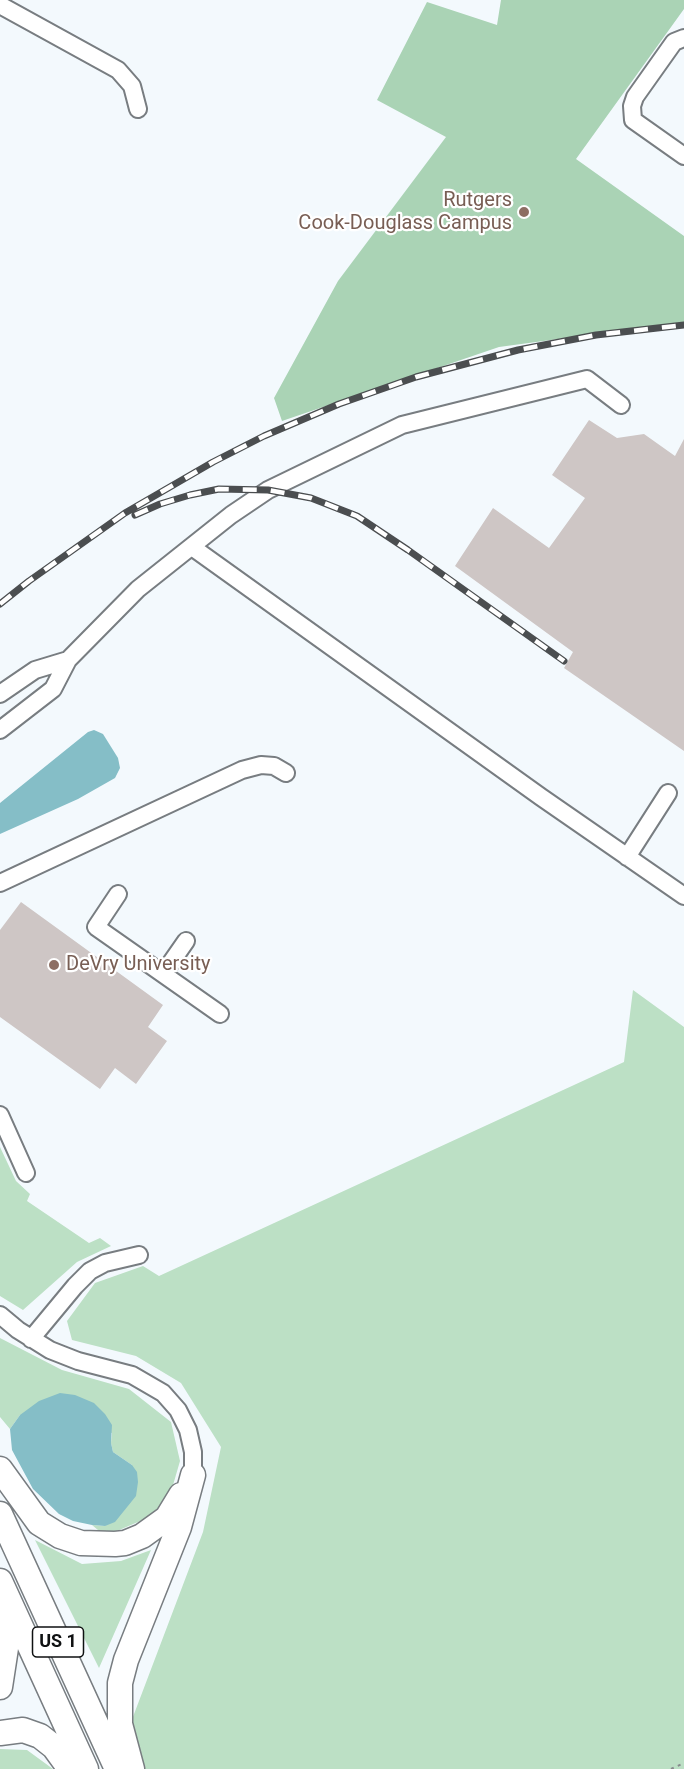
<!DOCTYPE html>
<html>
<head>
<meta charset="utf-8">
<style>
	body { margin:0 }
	canvas { display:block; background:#f3f9fd }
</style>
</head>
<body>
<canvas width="684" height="1769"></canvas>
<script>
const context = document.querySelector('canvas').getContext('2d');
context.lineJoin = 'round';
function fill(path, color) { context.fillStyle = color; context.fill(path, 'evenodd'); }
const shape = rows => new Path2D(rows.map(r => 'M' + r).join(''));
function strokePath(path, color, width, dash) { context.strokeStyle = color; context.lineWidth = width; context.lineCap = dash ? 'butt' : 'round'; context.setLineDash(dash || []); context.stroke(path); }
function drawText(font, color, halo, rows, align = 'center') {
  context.font = font + ' Roboto,sans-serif'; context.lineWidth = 4.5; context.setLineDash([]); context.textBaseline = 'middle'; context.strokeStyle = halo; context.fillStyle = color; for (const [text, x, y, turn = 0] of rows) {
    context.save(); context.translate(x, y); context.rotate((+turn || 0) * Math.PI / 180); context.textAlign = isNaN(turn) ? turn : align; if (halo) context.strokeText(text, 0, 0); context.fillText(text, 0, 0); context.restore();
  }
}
const green = shape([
	[633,990,684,1027,684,1769,145,1769,128,1730,203,1532,221,1447,181,1383,136,1356,72,1340,67,1321,95,1283,143,1266,159,1276,624,1062],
	[0,1147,16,1181,30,1194,27,1201,89,1243,100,1238,111,1246,77,1262,23,1310,0,1296],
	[0,1338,62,1370,129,1389,171,1422,180,1461,169,1499,145,1519,105,1536,92,1525,105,1526,132,1465,113,1452,111,1443,112,1433,20,1415,10,1429,0,1417],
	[35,1540,82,1564,121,1561,151,1550,99,1668],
	[0,1749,27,1750,53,1769,0,1769]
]);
const forest = shape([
	[501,0,684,0,684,9,576,159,684,236,684,322,499,347,282,421,274,398,338,281,446,137,377,100,427,2,497,25]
]);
const water = shape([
	[94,730,103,734,118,758,120,768,115,778,78,799,0,834,0,803,88,732],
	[60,1393,75,1395,94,1403,105,1414,112,1425,111,1443,113,1452,132,1465,137,1472,138,1482,136,1496,115,1522,105,1526,92,1525,73,1521,59,1514,33,1489,12,1450,10,1429,20,1415,39,1401]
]);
const building = shape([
	[589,420,617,438,644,434,675,456,684,439,684,751,564,668,573,652,455,566,493,508,549,548,585,498,552,475],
	[21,902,163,1005,148,1027,167,1041,136,1084,115,1068,100,1089,0,1017,0,930]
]);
const path = shape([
	[671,1769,684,1763]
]);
const minor = shape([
	[0,5,118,70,132,86,138,109],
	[684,38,674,42,635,97,632,106,633,120,684,156],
	[192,547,541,797,684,896],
	[0,694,35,670,68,660],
	[0,730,53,689,68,660,138,589,231,515,268,490,402,425,587,379,621,405],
	[627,857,668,793],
	[0,883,242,770,261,765,274,766,286,773],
	[118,894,96,927,220,1014],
	[163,974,186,941],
	[0,1115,26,1173],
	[0,1315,18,1330,50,1350,78,1361,132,1375,163,1393,178,1410,188,1430,193,1452,193,1475],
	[31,1339,75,1286,90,1271,105,1263,139,1255]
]);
const highway = shape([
	[0,1469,39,1523,60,1536,81,1543,115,1544,125,1543,142,1536,167,1518,181,1495],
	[0,1514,117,1769],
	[0,1581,86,1769],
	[0,1599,6,1648,0,1687],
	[0,1733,23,1730,40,1736,54,1747,70,1769],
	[132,1769,120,1724,120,1683,126,1660,179,1527,193,1475]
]);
const rail = shape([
	[135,515,160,504,190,495,219,489,268,490,311,498,357,516,408,550,564,661],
	[0,604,29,581,125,513,213,462,264,436,339,404,416,377,518,350,596,335,684,325]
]);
const markers = [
	[524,212,6,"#8d6e63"],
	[54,965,6,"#8d6e63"]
];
const shields = [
	[58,1642,51]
];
const shieldNames = [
	["US 1",58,1642]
];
const educationNames = [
	["Rutgers",512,201],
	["Cook-Douglass Campus",512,224],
	["DeVry University",66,965,"left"]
];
fill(green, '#bce0c5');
fill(forest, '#aad3b5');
fill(water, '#85bec7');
fill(building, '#cec6c5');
strokePath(minor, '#787d81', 20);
strokePath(highway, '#787d81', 27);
strokePath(path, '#878b8d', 2, [3, 4.5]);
strokePath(minor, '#fff', 16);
strokePath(highway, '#fff', 24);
strokePath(rail, '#4b4e50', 7);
strokePath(rail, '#fff', 4.5, [14]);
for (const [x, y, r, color] of markers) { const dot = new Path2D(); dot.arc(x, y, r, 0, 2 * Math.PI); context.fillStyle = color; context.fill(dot); strokePath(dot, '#fff', 2); }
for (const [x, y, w] of shields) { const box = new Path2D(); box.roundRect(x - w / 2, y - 15, w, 30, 4.5); context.fillStyle = '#fff'; context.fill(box); strokePath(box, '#0f1112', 1.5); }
drawText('bold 18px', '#0f1112', null, shieldNames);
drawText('20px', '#785e54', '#fff', educationNames, 'right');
</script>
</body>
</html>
